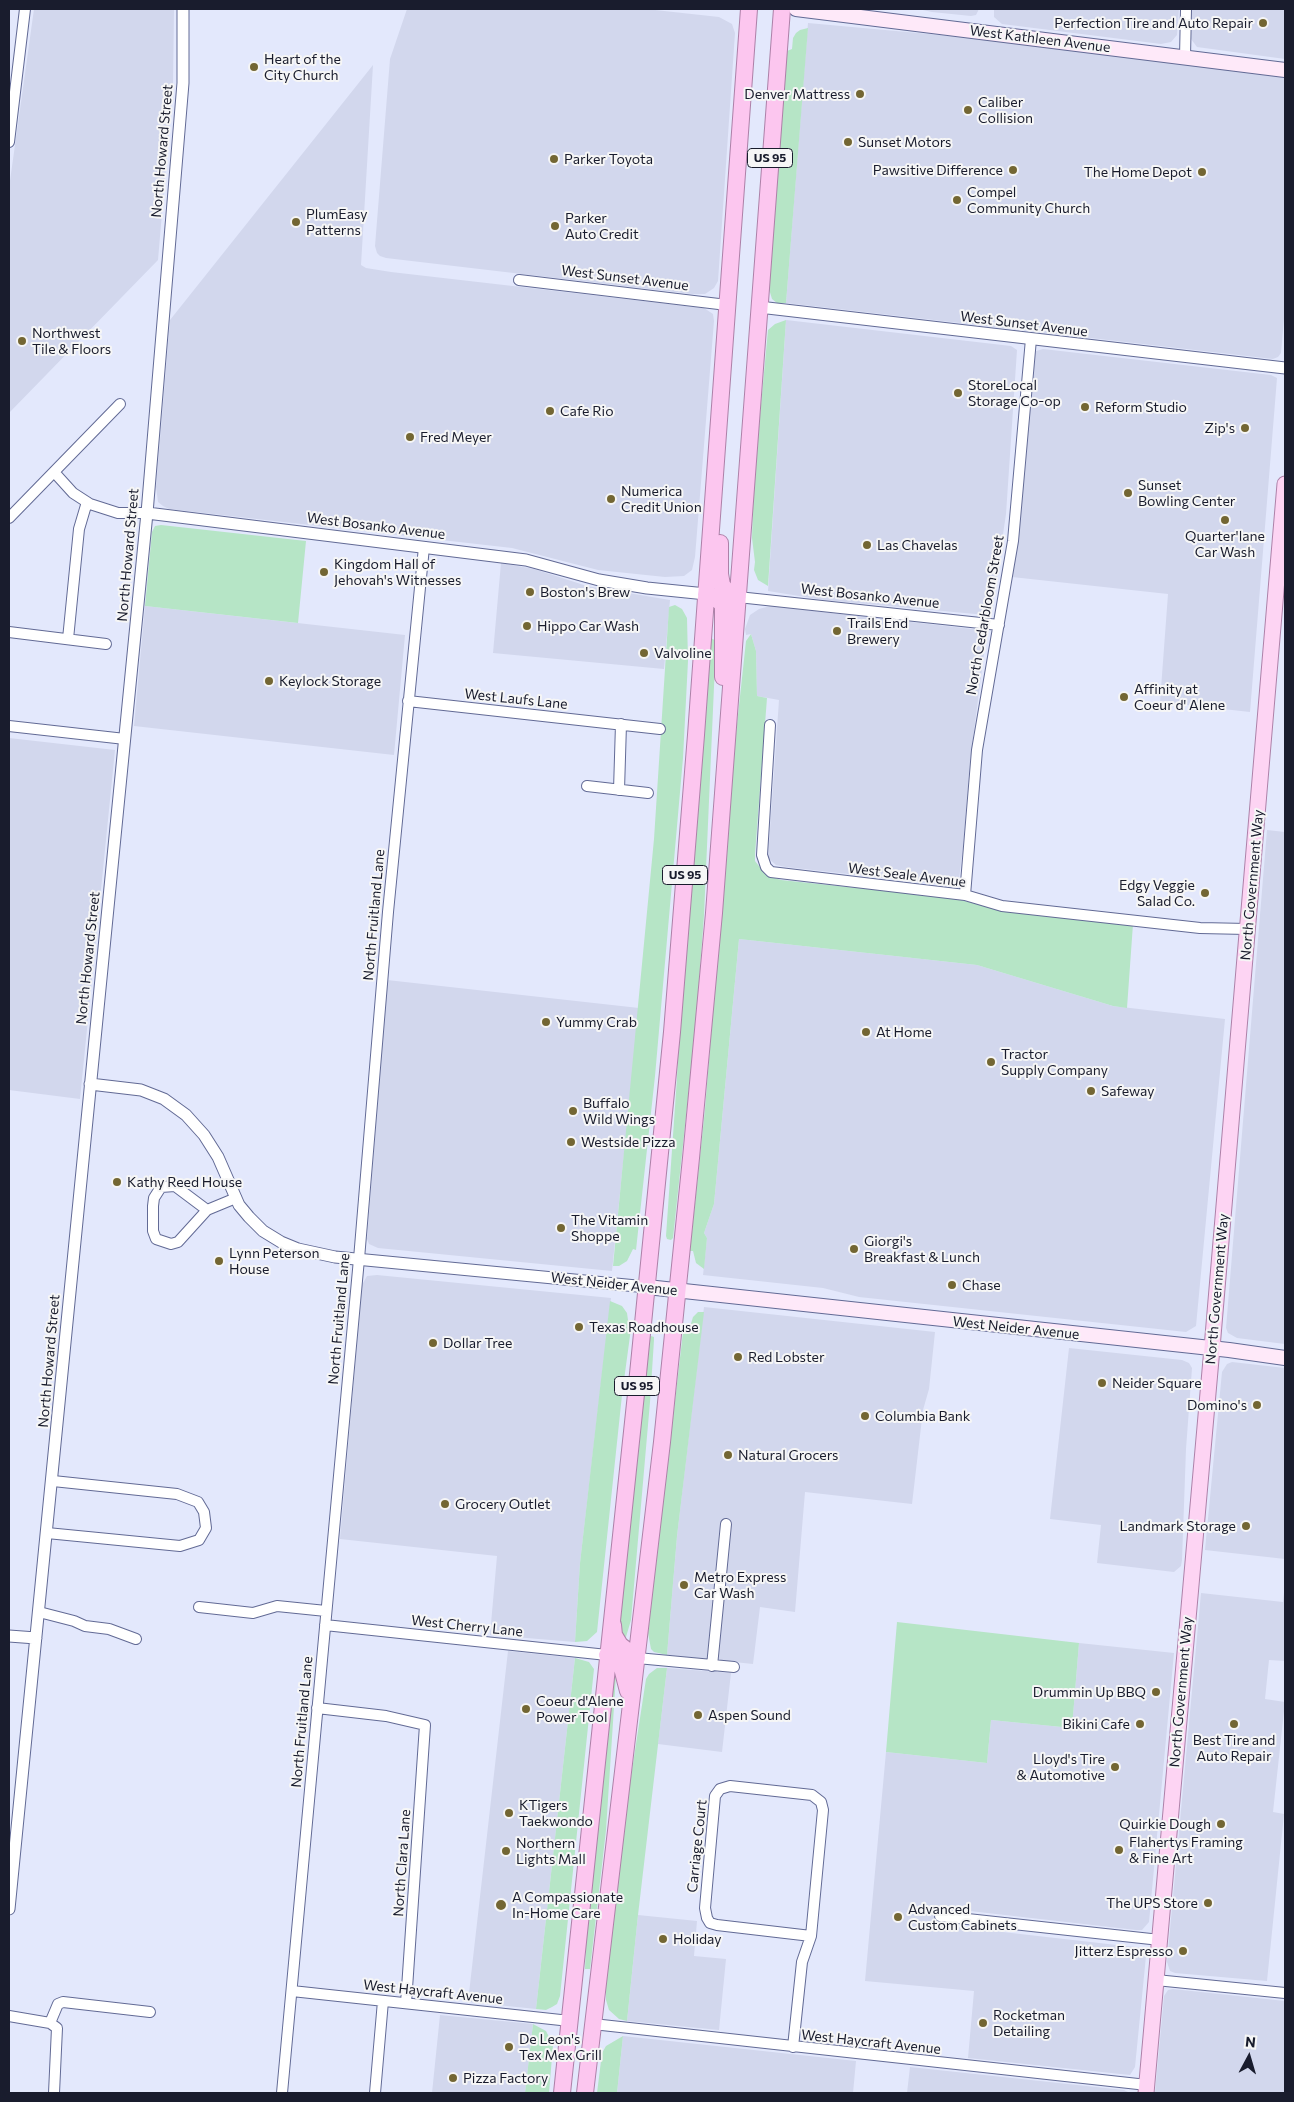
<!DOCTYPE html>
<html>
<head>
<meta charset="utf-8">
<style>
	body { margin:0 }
	#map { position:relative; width:1294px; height:2102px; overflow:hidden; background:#e3e8fc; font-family:Commissioner,sans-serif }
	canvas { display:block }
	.frame { position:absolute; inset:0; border:10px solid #191c2d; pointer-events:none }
	.north { position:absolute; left:1224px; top:2032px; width:50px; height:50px; -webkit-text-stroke:4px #f6f6f6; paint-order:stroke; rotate:6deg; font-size:14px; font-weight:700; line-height:20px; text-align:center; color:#191c2d }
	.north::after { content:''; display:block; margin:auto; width:18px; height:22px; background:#191c2d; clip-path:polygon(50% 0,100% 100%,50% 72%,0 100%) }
</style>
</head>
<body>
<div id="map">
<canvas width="1294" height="2102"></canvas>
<div class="frame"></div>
<div class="north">N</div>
</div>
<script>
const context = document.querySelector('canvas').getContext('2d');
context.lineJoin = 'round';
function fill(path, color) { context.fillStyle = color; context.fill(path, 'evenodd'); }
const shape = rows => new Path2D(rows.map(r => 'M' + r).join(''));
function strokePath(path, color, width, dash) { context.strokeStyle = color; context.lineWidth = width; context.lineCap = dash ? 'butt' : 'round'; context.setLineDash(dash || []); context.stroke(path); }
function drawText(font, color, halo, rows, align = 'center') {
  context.font = font + ' Commissioner,sans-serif'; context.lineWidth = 4; context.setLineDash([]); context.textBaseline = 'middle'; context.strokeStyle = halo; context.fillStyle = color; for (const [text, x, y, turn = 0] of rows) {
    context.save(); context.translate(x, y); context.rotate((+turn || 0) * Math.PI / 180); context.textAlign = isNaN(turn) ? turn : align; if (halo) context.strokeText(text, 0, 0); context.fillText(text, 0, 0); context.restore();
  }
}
const built = shape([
	[34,9,174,9,173,84,158,260,9,413,9,188],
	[407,9,646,9,719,17,732,24,735,33,718,281,714,288,705,294,692,294,386,258,380,256,377,253,375,246,390,59],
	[918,9,979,9,976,15,971,16,932,12],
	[994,9,1179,9,1177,35,1171,42,1161,44,1002,24,994,17],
	[1190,9,1285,9,1285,59,1197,47,1191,39],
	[808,23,984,39,1285,77,1285,307,1281,353,1278,357,1273,359,786,303],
	[373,65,361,265,366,268,391,272,704,308,713,314,714,321,695,557,692,570,684,576,665,577,598,570,512,548,169,509,163,506,158,502,156,487,170,320],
	[786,320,1011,346,1017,350,1006,514,992,609,986,615,824,600,768,591],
	[1043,349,1271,375,1277,378,1250,712,1160,702,1168,594,1012,577,1021,513,1033,356,1036,351],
	[501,563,534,569,587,586,670,600,664,669,493,653],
	[145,606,405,635,394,755,134,726],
	[770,606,981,630,983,632,986,638,970,762,963,848,959,879,954,886,786,867,776,865,768,858,779,700,757,696,756,651,751,634,746,635,745,629,750,615,759,609],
	[9,738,115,750,80,1099,9,1090],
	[1267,830,1285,832,1285,1344,1237,1338,1228,1333,1226,1328],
	[739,939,977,965,1113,1006,1225,1019,1196,1326,1186,1332,859,1297,823,1288,703,1275,707,1238,704,1233,714,1204],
	[387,980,639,1008,612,1271,378,1248,369,1244,367,1239],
	[377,1275,611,1298,580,1563,575,1642,490,1635,497,1556,340,1539,362,1285,367,1276],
	[704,1307,935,1332,929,1389,923,1410,912,1504,805,1492,795,1612,760,1607,753,1664,667,1655,677,1536],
	[1069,1348,1182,1360,1189,1363,1192,1368,1186,1449,1182,1560,1181,1566,1174,1572,1097,1563,1101,1525,1050,1519],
	[1232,1362,1285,1368,1285,1559,1205,1550,1222,1372,1227,1364],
	[1285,1583,1285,1661,1269,1660,1265,1699,1285,1702,1273,1812,1284,1814,1267,1981,1175,1973,1170,1971,1167,1962,1201,1593,1283,1602],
	[1079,1643,1174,1653,1149,1922,1142,1930,1136,1930,961,1910,959,1927,1143,1948,1146,1956,1135,2067,1130,2075,968,2058,974,1991,865,1981,886,1752,987,1763,991,1720,1072,1728],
	[508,1651,575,1658,536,2009,468,2002],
	[667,1668,731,1673,722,1752,658,1744],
	[638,1915,697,1921,694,1956,726,1959,719,2030,627,2021],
	[1173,1989,1285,2001,1285,2093,1155,2093,1164,1996,1168,1990],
	[440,2015,533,2024,525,2093,432,2093],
	[623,2036,856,2061,853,2093,617,2093],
	[910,2067,1124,2090,1130,2093,907,2093]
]);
const green = shape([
	[808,28,786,303,777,303,772,299,769,289,787,51,792,49,793,38,796,33,800,30],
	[786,320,768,586,758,580,754,570,755,562,752,538,754,480,768,330,775,324],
	[161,525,306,541,298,623,145,606,152,532,155,526],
	[675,605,682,609,687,618,688,661,683,758,655,1076,636,1250,633,1249,627,1261,619,1266,613,1266,654,839,669,607],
	[751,634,756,651,757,696,767,698,755,854,755,861,766,875,781,880,953,898,1004,911,1133,924,1127,1008,1113,1006,977,965,739,939,714,1204,704,1233,707,1238,704,1269,696,1263,693,1251,690,1251,705,1109,733,761,746,641],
	[711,638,716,641,704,915,696,1023,673,1238,671,1240,667,1239,666,1236,677,1078,682,954,708,640],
	[610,1301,622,1306,627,1313,628,1320,632,1321,622,1395,597,1632,587,1641,575,1642,580,1563],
	[698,1312,704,1312,677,1536,667,1655,654,1652,651,1649,648,1633,683,1332,689,1330,693,1317],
	[651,1336,654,1337,654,1340,650,1402,631,1620,626,1637,622,1635,620,1624,622,1607,621,1573,648,1338],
	[897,1622,1079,1643,1072,1728,991,1720,987,1763,886,1752],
	[575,1658,589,1662,594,1669,560,1996,557,2004,552,2007,546,2010,536,2009],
	[657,1668,667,1668,638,1915,627,2021,619,2019,609,2010,606,2000,606,1986,626,1809,646,1679,649,1674],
	[616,1676,606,1830,590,1969,585,1969,587,1923,613,1677],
	[533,2024,546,2031,553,2045,549,2093,525,2093],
	[623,2036,617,2093,597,2093,602,2053,606,2046]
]);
const minor = shape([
	[1185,57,1186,9],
	[9,142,25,9],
	[519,280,727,305],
	[54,472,73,493,90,504,118,513,147,513],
	[9,518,120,404],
	[738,597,999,625],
	[9,632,106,644],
	[68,639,79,529,87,502],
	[408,701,660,729],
	[770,725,762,855,766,867,771,872,965,895,1002,906,1200,928,1247,929],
	[9,726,125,739],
	[587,786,648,793],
	[619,790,621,724],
	[965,895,977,750,1013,541,1031,339],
	[207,1210,175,1186,161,1187,154,1198,153,1206,153,1231,156,1239,171,1244,178,1242,207,1210,236,1198],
	[47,1533,180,1546,199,1540,206,1528,204,1512,198,1502,177,1494,53,1481],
	[199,1607,253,1613,277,1606,326,1611],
	[39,1612,74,1621,85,1626,109,1629,136,1639],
	[325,1625,607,1655],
	[637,1658,734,1667],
	[712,1666,726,1524],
	[317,1708,386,1716,425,1725,406,2003],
	[940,1916,1160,1940],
	[1156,1980,1285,1993],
	[292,1991,570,2021],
	[9,2016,50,2023,57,2028,54,2093],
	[50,2023,58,2004,63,2002,150,2012],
	[593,2024,1147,2085],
	[793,2047,802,1962,811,1936,823,1810,821,1802,812,1795,730,1786,720,1789,715,1796,705,1908,707,1918,710,1923,717,1925,811,1936],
	[282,2093,359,1259,388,912,424,547],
	[375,2093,383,2001]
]);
const tertiary = shape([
	[759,307,1285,368],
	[147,513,526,560,599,580,647,588,706,594],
	[90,1084,141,1090,164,1099,186,1115,204,1135,218,1157,239,1205,249,1217,263,1231,281,1242,298,1249,335,1257,647,1287],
	[9,1636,36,1638],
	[9,1909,147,513,183,83,183,9]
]);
const secondary = shape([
	[796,9,1285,70],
	[647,1287,1229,1350,1285,1358]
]);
const primary = shape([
	[1146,2093,1212,1348,1285,484]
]);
const trunk = shape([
	[720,543,720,574,722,585,727,592,738,597],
	[706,594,715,597,723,605,723,677],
	[613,1625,614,1635,620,1645,637,1658],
	[607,1655,621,1664,628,1691],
	[562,2093,636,1394,672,1032,696,735,749,9],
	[585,2093,662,1442,691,1158,714,913,782,9]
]);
const markers = [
	[1263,23,5,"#736633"],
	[254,67,5,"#736633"],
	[860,94,5,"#736633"],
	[968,110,5,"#736633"],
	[848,142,5,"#736633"],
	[554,159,5,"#736633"],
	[1013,170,5,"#736633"],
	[1202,172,5,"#736633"],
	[957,200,5,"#736633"],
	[296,222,5,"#736633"],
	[555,226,5,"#736633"],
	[22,341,5,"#736633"],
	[958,393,5,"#736633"],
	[1085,407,5,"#736633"],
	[550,411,5,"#736633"],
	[1245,428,5,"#736633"],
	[410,437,5,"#736633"],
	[1128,493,5,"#736633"],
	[611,499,5,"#736633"],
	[1225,520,5,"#736633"],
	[867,545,5,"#736633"],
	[324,572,5,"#736633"],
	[530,592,5,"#736633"],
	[527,626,5,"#736633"],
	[837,631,5,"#736633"],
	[644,653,5,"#736633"],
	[269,681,5,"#736633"],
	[1124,697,5,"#736633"],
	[1205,893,5,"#736633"],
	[546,1022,5,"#736633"],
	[866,1032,5,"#736633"],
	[991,1062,5,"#736633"],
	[1091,1091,5,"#736633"],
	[573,1111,5,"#736633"],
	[571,1142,5,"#736633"],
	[117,1182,5,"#736633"],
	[561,1228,5,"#736633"],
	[854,1249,5,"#736633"],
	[219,1261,5,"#736633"],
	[952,1285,5,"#736633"],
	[579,1327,5,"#736633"],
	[433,1343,5,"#736633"],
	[738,1357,5,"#736633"],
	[1102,1383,5,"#736633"],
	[1257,1405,5,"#736633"],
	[865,1416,5,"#736633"],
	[728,1455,5,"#736633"],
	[445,1504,5,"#736633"],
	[1246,1526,5,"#736633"],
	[684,1585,5,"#736633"],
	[1156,1692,5,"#736633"],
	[526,1709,5,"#736633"],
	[698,1715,5,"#736633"],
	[1140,1724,5,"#736633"],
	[1234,1724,5,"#736633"],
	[1115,1767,5,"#736633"],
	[509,1813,5,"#736633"],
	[1221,1824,5,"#736633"],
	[1119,1850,5,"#736633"],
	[506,1851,5,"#736633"],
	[1208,1903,5,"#736633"],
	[501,1905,6,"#736633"],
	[898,1917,5,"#736633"],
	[663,1939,5,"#736633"],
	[1183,1951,5,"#736633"],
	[983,2023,5,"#736633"],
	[509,2047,5,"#736633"],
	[453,2078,5,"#736633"]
];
const shields = [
	[770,158,45],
	[685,875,45],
	[637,1386,45]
];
const shieldNames = [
	["US 95",770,158],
	["US 95",685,875],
	["US 95",637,1386]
];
const poiNames = [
	["Perfection Tire and Auto Repair",1253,23,"right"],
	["Heart of the",264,59],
	["City Church",264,75],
	["Denver Mattress",850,94,"right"],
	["Caliber",978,102],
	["Collision",978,118],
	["Sunset Motors",858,142],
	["Parker Toyota",564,159],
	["Pawsitive Difference",1003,170,"right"],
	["The Home Depot",1192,172,"right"],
	["Compel",967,192],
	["Community Church",967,208],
	["PlumEasy",306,214],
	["Patterns",306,230],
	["Parker",565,218],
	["Auto Credit",565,234],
	["Northwest",32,333],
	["Tile & Floors",32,349],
	["StoreLocal",968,385],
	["Storage Co-op",968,401],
	["Reform Studio",1095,407],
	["Cafe Rio",560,411],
	["Zip's",1235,428,"right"],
	["Fred Meyer",420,437],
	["Sunset",1138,485],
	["Bowling Center",1138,501],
	["Numerica",621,491],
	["Credit Union",621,507],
	["Quarter'lane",1225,536,"center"],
	["Car Wash",1225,552,"center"],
	["Las Chavelas",877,545],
	["Kingdom Hall of",334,564],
	["Jehovah's Witnesses",334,580],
	["Boston's Brew",540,592],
	["Trails End",847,623],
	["Brewery",847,639],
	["Hippo Car Wash",537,626],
	["Valvoline",654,653],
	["Keylock Storage",279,681],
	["Affinity at",1134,689],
	["Coeur d' Alene",1134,705],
	["Edgy Veggie",1195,885,"right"],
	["Salad Co.",1195,901,"right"],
	["Yummy Crab",556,1022],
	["At Home",876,1032],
	["Tractor",1001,1054],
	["Supply Company",1001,1070],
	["Safeway",1101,1091],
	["Buffalo",583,1103],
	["Wild Wings",583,1119],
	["Westside Pizza",581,1142],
	["Kathy Reed House",127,1182],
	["The Vitamin",571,1220],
	["Shoppe",571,1236],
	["Giorgi's",864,1241],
	["Breakfast & Lunch",864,1257],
	["Lynn Peterson",229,1253],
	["House",229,1269],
	["Chase",962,1285],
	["Texas Roadhouse",589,1327],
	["Dollar Tree",443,1343],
	["Red Lobster",748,1357],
	["Neider Square",1112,1383],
	["Domino's",1247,1405,"right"],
	["Columbia Bank",875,1416],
	["Natural Grocers",738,1455],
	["Grocery Outlet",455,1504],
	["Landmark Storage",1236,1526,"right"],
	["Metro Express",694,1577],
	["Car Wash",694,1593],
	["Drummin Up BBQ",1146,1692,"right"],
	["Coeur d'Alene",536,1701],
	["Power Tool",536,1717],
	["Aspen Sound",708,1715],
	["Bikini Cafe",1130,1724,"right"],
	["Best Tire and",1234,1740,"center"],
	["Auto Repair",1234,1756,"center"],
	["Lloyd's Tire",1105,1759,"right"],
	["& Automotive",1105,1775,"right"],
	["KTigers",519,1805],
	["Taekwondo",519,1821],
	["Quirkie Dough",1211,1824,"right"],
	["Flahertys Framing",1129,1842],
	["& Fine Art",1129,1858],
	["Northern",516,1843],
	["Lights Mall",516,1859],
	["A Compassionate",512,1897],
	["In-Home Care",512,1913],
	["The UPS Store",1198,1903,"right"],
	["Advanced",908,1909],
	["Custom Cabinets",908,1925],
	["Holiday",673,1939],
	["Jitterz Espresso",1173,1951,"right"],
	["Rocketman",993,2015],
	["Detailing",993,2031],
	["De Leon's",519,2039],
	["Tex Mex Grill",519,2055],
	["Pizza Factory",463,2078]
];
const streetNames = [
	["West Kathleen Avenue",1040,39,7],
	["North Howard Street",162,151,-85],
	["West Sunset Avenue",625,278,7],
	["West Sunset Avenue",1024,324,7],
	["West Bosanko Avenue",376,526,7],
	["North Howard Street",128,555,-85],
	["West Bosanko Avenue",870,596,6],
	["North Cedarbloom Street",985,615,-80],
	["West Laufs Lane",516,699,6],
	["West Seale Avenue",907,875,7],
	["North Government Way",1252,885,-85],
	["North Fruitland Lane",374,915,-85],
	["North Howard Street",88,958,-84],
	["West Neider Avenue",614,1284,6],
	["North Government Way",1217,1289,-85],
	["North Fruitland Lane",339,1319,-85],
	["West Neider Avenue",1016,1328,6],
	["North Howard Street",49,1361,-85],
	["West Cherry Lane",467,1626,6],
	["North Government Way",1181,1692,-85],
	["North Fruitland Lane",302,1722,-85],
	["Carriage Court",697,1846,-84],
	["North Clara Lane",402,1863,-86],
	["West Haycraft Avenue",433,1992,6],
	["West Haycraft Avenue",871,2042,6]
];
fill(built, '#d2d7ed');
fill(green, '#b6e5c6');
strokePath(minor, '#626a95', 12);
strokePath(tertiary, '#626a95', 13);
strokePath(secondary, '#626a95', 16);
strokePath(primary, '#ad81a8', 17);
strokePath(trunk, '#ad81a8', 18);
strokePath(minor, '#fff', 10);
strokePath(tertiary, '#fff', 11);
strokePath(secondary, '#fee9f9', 14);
strokePath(primary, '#fdd4f3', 15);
strokePath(trunk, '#fcc6ef', 16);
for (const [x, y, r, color] of markers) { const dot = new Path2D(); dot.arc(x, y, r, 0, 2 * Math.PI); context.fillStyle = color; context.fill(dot); strokePath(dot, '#f6f6f6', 2); }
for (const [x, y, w] of shields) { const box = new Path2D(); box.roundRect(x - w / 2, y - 9.5, w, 19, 4); context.fillStyle = '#f6f6f6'; context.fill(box); strokePath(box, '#191c2d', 1); }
drawText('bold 12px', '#191c2d', null, shieldNames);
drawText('14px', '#191c2d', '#f6f6f6', poiNames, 'left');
drawText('14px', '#191c2d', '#f6f6f6', streetNames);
</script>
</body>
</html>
